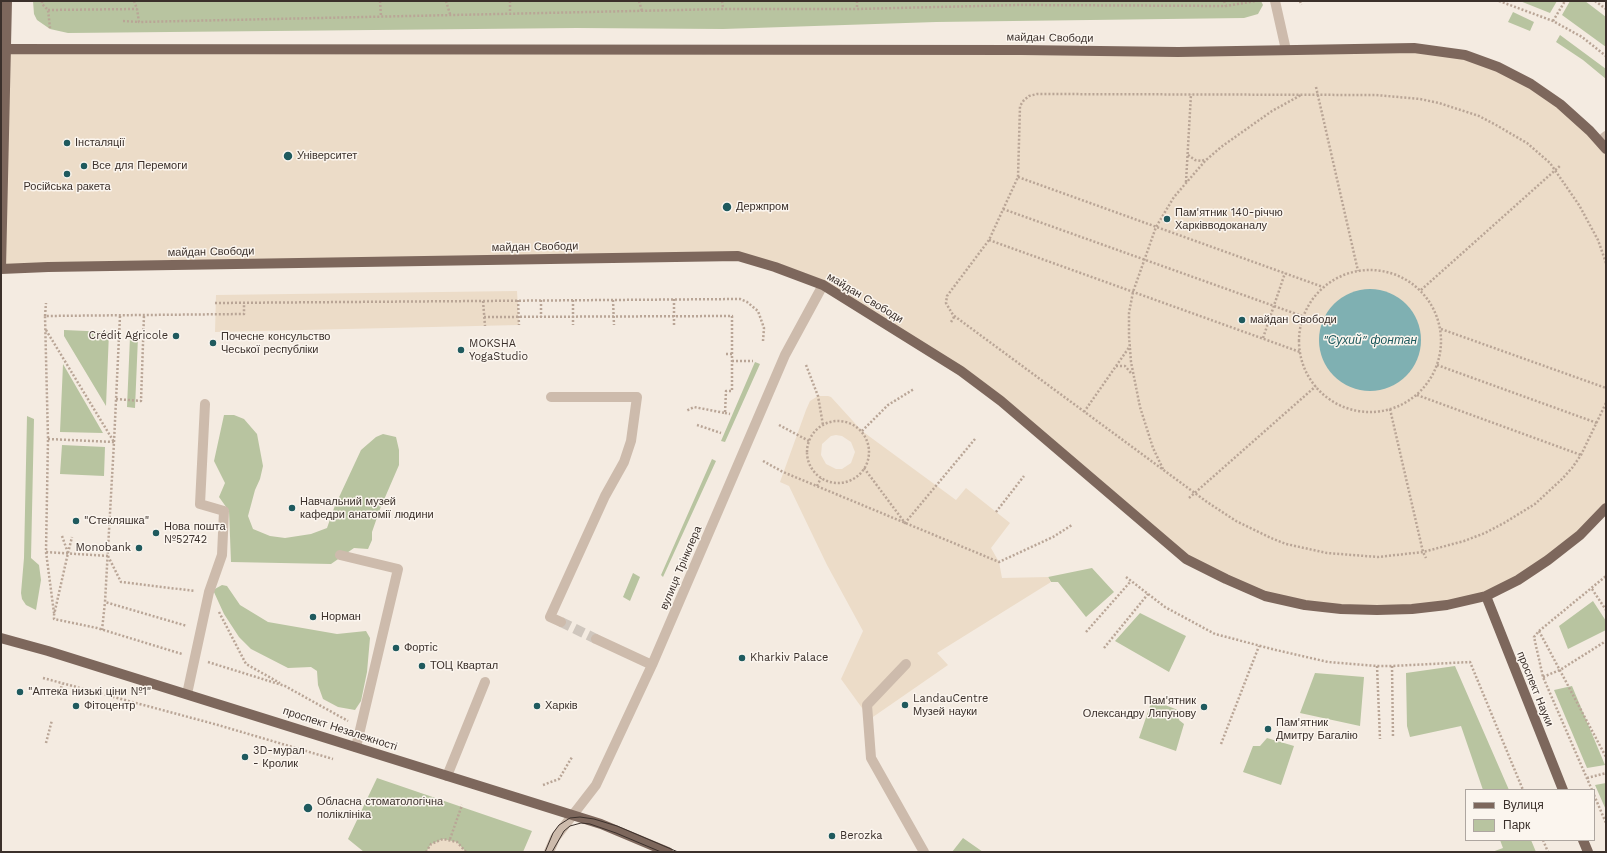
<!DOCTYPE html>
<html>
<head>
<meta charset="utf-8">
<style>
	body { margin:0 }
	#map { position:relative; width:1607px; height:853px; overflow:hidden; background:#f4ebe1; font-family:"Work Sans",sans-serif }
	canvas { display:block }
	.frame { position:absolute; inset:0; border:2px solid #3b302b; pointer-events:none }
	.legend { position:absolute; left:1465px; top:789px; width:130px; height:52px; box-sizing:border-box; background:#fbf5ee; border:1px solid #aea6a0; margin:0; padding:5px 7px; list-style:none; font-size:12px; color:#3b302b }
	.legend li { display:flex; align-items:center; gap:8px; height:20px }
	.legend b { width:20px; border:1px solid #aea6a0 }
</style>
</head>
<body>
<div id="map">
<canvas width="1607" height="853"></canvas>
<div class="frame"></div>
<ul class="legend">
<li><b style="height:5px;background:#7d675c"></b>Вулиця</li>
<li><b style="height:11px;background:#b8c4a0"></b>Парк</li>
</ul>
</div>
<script>
const context = document.querySelector('canvas').getContext('2d');
context.lineJoin = 'round';
function fill(path, color) { context.fillStyle = color; context.fill(path, 'evenodd'); }
const shape = rows => new Path2D(rows.map(r => 'M' + r).join(''));
function strokePath(path, color, width, dash) { context.strokeStyle = color; context.lineWidth = width; context.lineCap = dash ? 'butt' : 'round'; context.setLineDash(dash || []); context.stroke(path); }
function drawText(font, color, halo, rows, align = 'center') {
  context.font = font + ' "Work Sans",sans-serif'; context.lineWidth = 3; context.setLineDash([]); context.textBaseline = 'middle'; context.strokeStyle = halo; context.fillStyle = color; for (const [text, x, y, turn = 0] of rows) {
    context.save(); context.translate(x, y); context.rotate((+turn || 0) * Math.PI / 180); context.textAlign = isNaN(turn) ? turn : align; if (halo) context.strokeText(text, 0, 0); context.fillText(text, 0, 0); context.restore();
  }
}
const green = shape([
	[33,1,1261,1,1263,5,1258,14,1244,18,936,22,723,29,577,28,68,33,50,29,37,20,34,14],
	[1520,1,1557,1,1550,13],
	[1570,1,1585,1,1606,17,1606,47,1562,15],
	[1513,12,1534,22,1530,31,1508,22],
	[1560,35,1606,69,1606,79,1583,60,1556,42],
	[64,330,109,332,106,406,64,336],
	[130,337,138,337,135,408,127,407],
	[755,362,760,364,725,442,721,441],
	[63,364,103,433,60,432],
	[224,415,234,415,244,419,257,434,263,466,260,479,255,490,248,516,253,529,270,536,285,538,311,534,327,528,334,508,361,450,376,437,383,434,396,437,399,450,399,465,380,509,372,532,372,540,368,549,354,548,331,564,231,562,229,511,219,497,225,483,214,461],
	[27,416,34,419,31,558,39,565,41,580,36,610,26,605,22,599,21,593,24,558],
	[62,445,105,447,104,476,60,474],
	[712,459,716,461,663,577,661,575],
	[1092,568,1114,592,1086,617,1058,582,1051,582,1048,577],
	[633,573,640,577,630,601,623,597],
	[222,585,227,586,240,605,268,622,337,634,366,631,370,638,367,672,361,701,355,710,338,707,323,699,318,685,317,671,311,667,288,668,251,649,239,637,224,614,213,590],
	[1593,601,1606,621,1606,630,1568,649,1559,626],
	[1140,613,1186,636,1169,672,1115,641],
	[1455,666,1509,790,1483,790,1461,726,1410,737,1407,726,1406,673],
	[1315,673,1364,677,1360,726,1300,713],
	[1572,686,1605,765,1587,768,1554,690],
	[1152,700,1178,710,1179,720,1184,724,1176,751,1139,738],
	[1267,738,1294,746,1281,785,1243,772,1253,746,1260,746],
	[377,778,532,831,523,852,364,852,348,839],
	[1606,783,1606,810,1595,785],
	[963,838,983,852,952,852],
	[1500,840,1531,840,1536,852,1492,852,1503,848]
]);
const plaza = shape([
	[1414,48,1465,55,1531,84,1606,149,1606,508,1580,535,1486,596,1377,610,1265,596,1186,559,1001,401,823,285,738,256,1,269,6,49],
	[517,291,519,325,215,332,216,295],
	[818,396,828,396,831,397,862,431,956,500,966,488,1010,523,991,548,999,562,1002,578,1048,577,1051,582,937,653,948,665,870,719,841,679,863,631,827,565,789,486,780,482,806,410,810,401],
	[836,435,842,436,851,442,855,452,851,463,842,469,836,469,826,464,821,455,822,444,831,436],
	[443,839,457,842,466,852,426,852,431,844]
]);
const water = shape([
	'1319 340a51 51 0 1 1 102 0a51 51 0 1 1-102 0Z'
]);
const minorTunnel = shape([
	[561,622,596,639]
]);
const path = shape([
	[42,1,42,4,48,10,50,28],
	[134,1,137,9,139,22,723,9,857,9,1019,5,1226,6,1256,1],
	[380,1,381,16],
	[446,1,450,14],
	[510,1,510,13],
	[639,1,642,11],
	[722,1,723,8],
	[857,1,857,9],
	[1224,1,1226,6],
	[1300,1,1301,5],
	[1499,1,1553,21,1582,37,1606,56],
	[1595,1,1606,9],
	[48,10,137,9],
	[123,21,139,22],
	[1553,21,1565,1],
	[1316,87,1358,271],
	[1188,155,1195,160,1202,161,1206,159],
	[1018,177,1323,287],
	[1186,182,1191,94],
	[1003,209,1302,316],
	[989,240,1300,352],
	[1606,263,1598,240,1579,205,1550,163,1527,143,1496,125,1479,116,1439,103,1420,99,1376,95,1037,94,1029,96,1024,100,1020,106,1018,177,989,240,947,296,946,303,953,315,1207,502,1236,521,1271,538,1286,544,1327,553,1378,557,1423,552,1464,541,1485,533,1504,523,1535,504,1562,479,1572,468,1581,455,1606,403],
	'1299 341a71 71 0 1 1 142 0a71 71 0 1 1-142 0Z',
	[1421,290,1561,165],
	[674,299,674,326],
	[518,300,519,325],
	[541,300,541,317],
	[573,300,573,325],
	[613,300,614,325],
	[483,301,485,326],
	[215,303,740,299,747,302,758,311,764,328,763,341],
	[45,316,46,303],
	[120,316,114,442,105,602,187,626],
	[484,317,732,316,732,391,726,391,725,413,694,407,686,411],
	[951,322,954,317],
	[1441,329,1606,388],
	[46,330,114,442],
	[1263,338,1285,273],
	[726,354,732,354],
	[732,361,753,361],
	[806,365,818,396,823,425],
	[1437,365,1597,423],
	[1116,366,1125,366,1131,373],
	[1417,395,1581,455],
	[116,399,141,401,144,315],
	[1390,409,1423,552,1426,558],
	[1084,412,1130,346],
	[725,413,730,414],
	'807 452a31 31 0 1 1 62 0a31 31 0 1 1-62 0Z',
	[697,425,721,433],
	[779,425,809,441],
	[862,431,888,405,914,389],
	[48,439,114,442],
	[763,461,783,472,999,562,1053,537,1072,525],
	[864,468,905,523,975,439],
	[1163,469,1153,448,1140,407,1131,362,1129,336,1129,313,1133,292,1156,227,1174,197,1205,161,1221,147,1272,111,1301,95],
	[817,486,821,478],
	[1189,498,1316,386],
	[996,512,1024,476],
	[62,536,68,553,54,615,54,619,97,628,182,654],
	[46,552,54,613],
	[68,553,72,537],
	[108,556,46,552,48,439,45,316,244,314,244,303],
	[108,556,121,582,195,591],
	[1126,577,1165,607,1215,634,1276,650,1328,662,1377,666,1392,666,1470,662,1523,790],
	[1592,589,1606,610],
	[219,612,246,664,280,683],
	[102,630,105,602],
	[1539,631,1606,757],
	[1086,632,1131,581],
	[1104,648,1148,594],
	[208,662,285,686,348,721],
	[1377,666,1380,739],
	[1392,666,1393,738],
	[1543,677,1560,670,1606,641],
	[43,678,218,725,333,759],
	[59,696,62,684],
	[46,743,52,720],
	[1221,744,1259,646],
	[1587,778,1606,773],
	[543,785,559,779,572,757],
	[1592,790,1543,677,1534,637,1539,631,1606,576],
	[1594,795,1606,823],
	[450,839,462,805],
	[1543,840,1548,852],
	[426,852,431,844,443,839,457,842,466,852]
]);
const minor = shape([
	[1275,1,1286,50],
	[1600,141,1606,136],
	[551,397,637,397,631,441,624,462,605,496,550,617,561,622],
	[340,555,398,569,356,747],
	[596,639,652,665],
	[906,664,867,705,871,758,924,852],
	[187,694,209,592,222,555,224,511,200,504,205,404],
	[447,776,485,682],
	[549,852,555,838,596,785,652,665,785,355,823,285]
]);
const major = shape([
	[1,49,1021,50,1178,52,1414,48,1465,55,1498,67,1531,84,1560,104,1590,131,1606,149],
	[1,268,7,1],
	[1,269,48,267,738,256,775,267,823,285,961,371,1001,401,1186,559,1226,579,1265,596,1305,605,1341,609,1377,610,1412,609,1447,605,1486,596,1518,580,1548,560,1580,535,1606,508],
	[1486,596,1563,790],
	[1,638,48,651,601,824,668,852],
	[1583,840,1588,852]
]);
const tram = shape([
	[545,852,553,833,559,825,570,818,580,817,594,819,617,826,678,852],
	[552,852,564,831,570,826,581,823,590,824,616,833,661,852]
]);
const markers = [
	[67,143,4,"#1f5a5e"],
	[288,156,5,"#1f5a5e"],
	[84,166,4,"#1f5a5e"],
	[67,174,4,"#1f5a5e"],
	[727,207,5,"#1f5a5e"],
	[1167,219,4,"#1f5a5e"],
	[1242,320,4,"#1f5a5e"],
	[176,336,4,"#1f5a5e"],
	[213,343,4,"#1f5a5e"],
	[461,350,4,"#1f5a5e"],
	[292,508,4,"#1f5a5e"],
	[76,521,4,"#1f5a5e"],
	[156,533,4,"#1f5a5e"],
	[139,548,4,"#1f5a5e"],
	[313,617,4,"#1f5a5e"],
	[396,648,4,"#1f5a5e"],
	[742,658,4,"#1f5a5e"],
	[422,666,4,"#1f5a5e"],
	[20,692,4,"#1f5a5e"],
	[905,705,4,"#1f5a5e"],
	[76,706,4,"#1f5a5e"],
	[537,706,4,"#1f5a5e"],
	[1204,707,4,"#1f5a5e"],
	[1268,729,4,"#1f5a5e"],
	[245,757,4,"#1f5a5e"],
	[308,808,5,"#1f5a5e"],
	[832,836,4,"#1f5a5e"]
];
const streetNames = [
	["майдан Свободи",1050,38,1],
	["майдан Свободи",535,247,-1],
	["майдан Свободи",211,252,-1],
	["майдан Свободи",865,298,31],
	["вулиця Трінклера",681,568,-67],
	["проспект Науки",1535,689,68],
	["проспект Незалежності",340,729,18]
];
const poiNames = [
	["Інсталяції",75,143],
	["Університет",297,156],
	["Все для Перемоги",92,166],
	["Російська ракета",67,187,"center"],
	["Держпром",736,207],
	["Пам'ятник 140-річчю",1175,213],
	["Харківводоканалу",1175,226],
	["майдан Свободи",1250,320],
	["Crédit Agricole",168,336,"right"],
	["Почесне консульство",221,337],
	["Чеської республіки",221,350],
	["MOKSHA",469,344],
	["YogaStudio",469,357],
	["Навчальний музей",300,502],
	["кафедри анатомії людини",300,515],
	["\"Стекляшка\"",84,521],
	["Нова пошта",164,527],
	["№52742",164,540],
	["Monobank",131,548,"right"],
	["Норман",321,617],
	["Фортiс",404,648],
	["Kharkiv Palace",750,658],
	["ТОЦ Квартал",430,666],
	["\"Аптека низькі ціни №1\"",28,692],
	["LandauCentre",913,699],
	["Музей науки",913,712],
	["Пам'ятник",1196,701,"right"],
	["Олександру Ляпунову",1196,714,"right"],
	["Фітоцентр",84,706],
	["Харків",545,706],
	["Пам'ятник",1276,723],
	["Дмитру Багалію",1276,736],
	["3D-мурал",253,751],
	["- Кролик",253,764],
	["Обласна стоматологічна",317,802],
	["поліклініка",317,815],
	["Berozka",840,836]
];
const waterNames = [
	["\"Сухий\" фонтан",1370,340]
];
fill(green, '#b8c4a0');
fill(plaza, '#ecdcc8');
fill(water, '#7fb0b2');
strokePath(minorTunnel, '#cfc6bd', 10, [10, 5]);
strokePath(path, '#b9a596', 2.5, [2, 2]);
strokePath(minor, '#cdbbac', 10);
strokePath(major, '#7d675c', 10);
strokePath(tram, '#3b302b', 1);
for (const [x, y, r, color] of markers) { const dot = new Path2D(); dot.arc(x, y, r, 0, 2 * Math.PI); context.fillStyle = color; context.fill(dot); strokePath(dot, '#fbf5ee', 1.5); }
drawText('11px', '#3b302b', '#fbf5ee', streetNames);
drawText('11px', '#3b302b', '#fbf5ee', poiNames, 'left');
drawText('italic 12px', '#1f5a5e', '#fbf5ee', waterNames);
</script>
</body>
</html>
